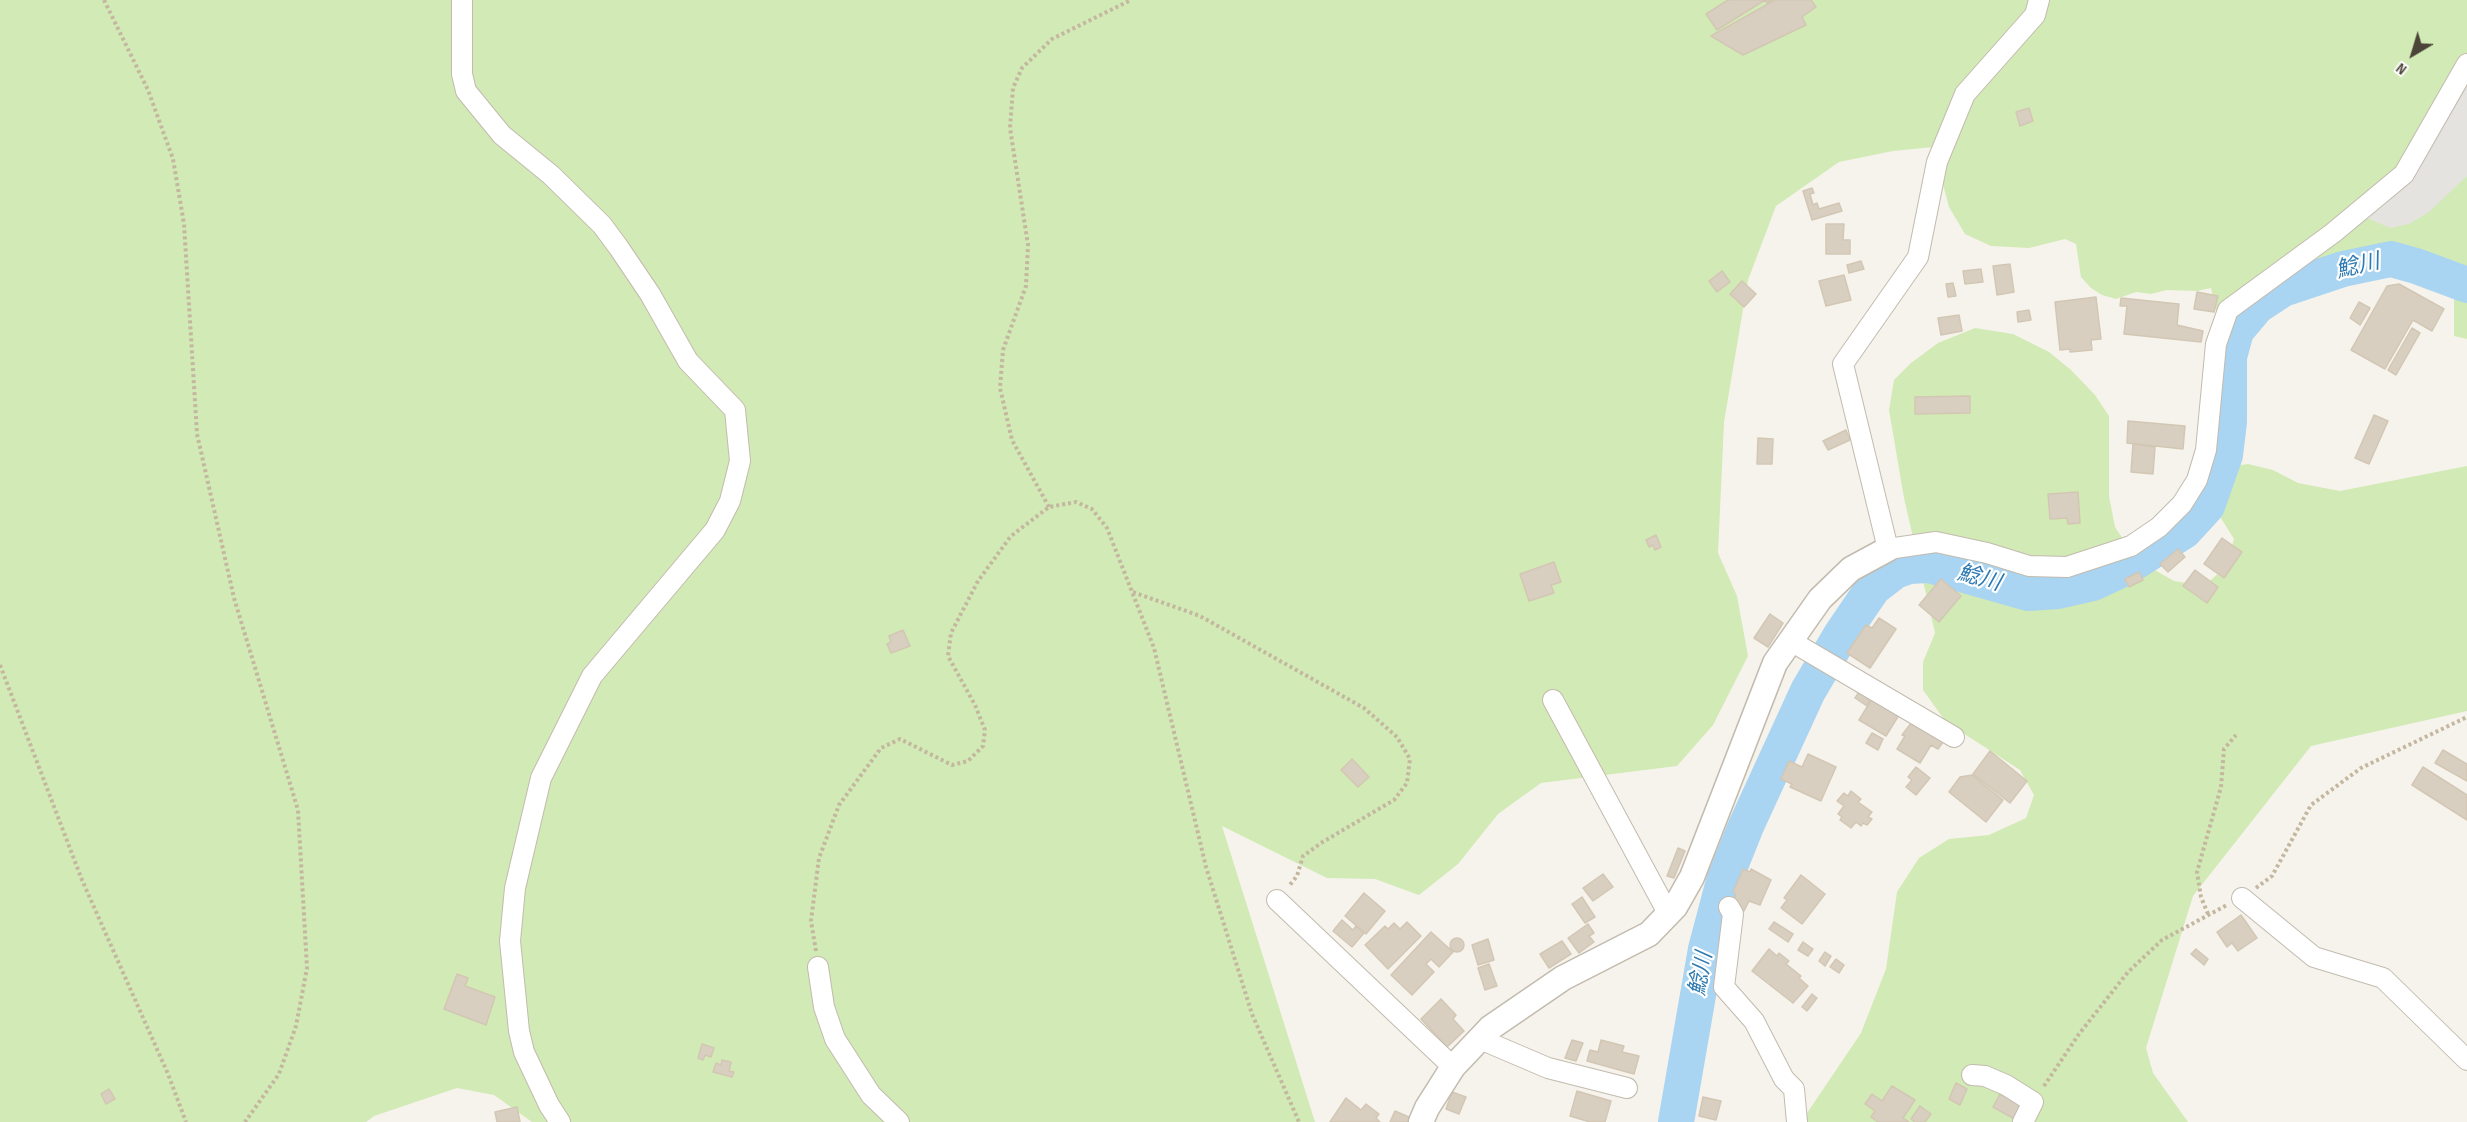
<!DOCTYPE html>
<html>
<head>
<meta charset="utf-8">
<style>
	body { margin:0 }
	#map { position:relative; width:2467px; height:1122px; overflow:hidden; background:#f6f3ec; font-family:"Sofia Sans Condensed",sans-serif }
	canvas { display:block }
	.north { position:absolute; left:2383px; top:24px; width:60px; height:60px; -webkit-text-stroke:4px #fff; paint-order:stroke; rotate:218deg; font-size:16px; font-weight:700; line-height:24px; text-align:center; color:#4b4439 }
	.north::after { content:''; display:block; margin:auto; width:21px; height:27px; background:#4b4439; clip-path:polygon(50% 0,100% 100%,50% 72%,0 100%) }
</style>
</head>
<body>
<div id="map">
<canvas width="2467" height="1122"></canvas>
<div class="north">N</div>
</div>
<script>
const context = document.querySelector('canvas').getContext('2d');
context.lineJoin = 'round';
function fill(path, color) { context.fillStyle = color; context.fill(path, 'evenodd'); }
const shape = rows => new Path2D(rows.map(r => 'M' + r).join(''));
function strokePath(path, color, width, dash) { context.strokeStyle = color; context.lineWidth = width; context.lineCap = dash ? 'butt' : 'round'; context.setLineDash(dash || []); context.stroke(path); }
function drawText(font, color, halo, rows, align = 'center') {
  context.font = font + ' "Sofia Sans Condensed","Noto Sans JP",sans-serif'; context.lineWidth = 4.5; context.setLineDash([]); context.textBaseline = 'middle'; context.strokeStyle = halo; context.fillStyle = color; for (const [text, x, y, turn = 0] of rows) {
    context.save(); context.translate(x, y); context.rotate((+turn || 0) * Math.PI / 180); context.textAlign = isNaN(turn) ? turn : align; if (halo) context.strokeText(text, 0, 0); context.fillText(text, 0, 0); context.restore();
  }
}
const green = shape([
	[0,0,2467,0,2467,339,2454,336,2454,298,2432,283,2396,271,2331,280,2304,294,2279,297,2257,315,2241,306,2218,321,2211,288,2197,291,2167,290,2151,294,2136,292,2116,299,2102,295,2091,288,2081,277,2076,244,2065,239,2029,248,1991,246,1965,234,1949,207,1933,147,1893,151,1839,162,1776,206,1748,280,1724,422,1718,553,1737,596,1748,656,1713,725,1677,766,1541,783,1498,814,1458,864,1419,895,1375,879,1327,878,1222,826,1315,1122,532,1122,494,1095,457,1088,374,1116,366,1122,0,1122],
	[1975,328,2013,334,2049,352,2071,370,2095,395,2109,416,2109,496,2115,527,2137,560,2174,581,2204,586,2227,566,2234,539,2209,499,2228,467,2248,464,2273,470,2298,483,2340,491,2467,466,2467,711,2311,746,2193,896,2146,1048,2153,1073,2188,1122,1801,1122,1861,1033,1886,969,1897,892,1919,858,1949,839,1989,835,2026,818,2034,795,2020,770,1946,722,1923,690,1923,662,1935,633,1904,498,1889,410,1894,380,1911,363,1938,343]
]);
const parking = shape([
	[2467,83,2467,176,2429,212,2409,224,2390,228,2365,217]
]);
const river = shape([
	[1676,1122,1706,949,1724,881,1746,826,1808,691,1841,635,1873,588,1895,571,1909,566,1929,565,2028,593,2058,591,2093,583,2127,567,2184,531,2207,506,2225,455,2229,422,2229,357,2236,331,2257,306,2283,289,2343,269,2391,259,2416,266,2467,285]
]);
const building = shape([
	[1728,0,1772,0,1767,3,1765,0,1717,30,1706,14,1728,0],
	[1775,0,1811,0,1816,7,1802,17,1806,25,1743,55,1711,36,1775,0],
	[2029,108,2033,121,2020,126,2016,112,2029,108],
	[1812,188,1814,193,1810,194,1813,205,1817,203,1819,209,1839,203,1842,211,1812,220,1803,191,1812,188],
	[1826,224,1844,224,1843,240,1850,240,1850,254,1826,254,1826,224],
	[1861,261,1864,269,1849,273,1847,265,1861,261],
	[2010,264,2014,292,1997,295,1993,266,2010,264],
	[1981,269,1983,282,1965,284,1963,271,1981,269],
	[1722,271,1730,282,1717,292,1709,281,1722,271],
	[1844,275,1851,300,1826,306,1819,281,1844,275],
	[1742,281,1756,294,1744,307,1730,294,1742,281],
	[1953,283,1956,296,1948,297,1946,284,1953,283],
	[2399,284,2444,309,2432,331,2413,320,2385,369,2351,350,2387,286,2399,284],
	[2197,292,2218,296,2214,312,2194,309,2197,292],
	[2096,297,2101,339,2091,340,2092,350,2070,352,2070,349,2060,350,2055,302,2096,297],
	[2121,298,2179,304,2177,325,2203,331,2201,342,2124,334,2127,306,2120,306,2121,298],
	[2359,302,2370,308,2360,325,2350,318,2359,302],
	[2029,310,2031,320,2018,322,2017,312,2029,310],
	[1959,315,1962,331,1941,335,1938,318,1959,315],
	[2412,328,2420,333,2396,375,2388,370,2412,328],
	[1970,396,1970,413,1915,414,1915,397,1970,396],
	[2374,415,2388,421,2369,464,2355,458,2374,415],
	[2128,421,2185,426,2183,449,2127,443,2128,421],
	[1846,430,1850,440,1828,450,1823,441,1846,430],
	[1758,438,1773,439,1772,464,1757,464,1758,438],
	[2133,444,2155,447,2153,474,2131,472,2133,444],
	[2078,492,2080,523,2068,524,2067,518,2050,519,2048,494,2078,492],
	[1656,535,1661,547,1655,550,1653,545,1649,547,1646,540,1656,535],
	[2222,538,2242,552,2224,578,2204,564,2222,538],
	[2178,549,2185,557,2168,572,2160,564,2178,549],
	[1554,562,1561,582,1551,585,1554,593,1529,601,1520,574,1554,562],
	[2195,570,2218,587,2207,603,2183,586,2195,570],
	[2139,572,2143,580,2129,587,2125,579,2139,572],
	[1941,579,1961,596,1939,622,1919,605,1941,579],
	[1770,614,1783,623,1768,647,1754,638,1770,614],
	[1879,618,1896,629,1870,668,1847,653,1866,625,1872,628,1879,618],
	[903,630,910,646,891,653,887,644,891,642,889,636,903,630],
	[1861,689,1873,696,1867,706,1855,698,1861,689],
	[1872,699,1899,715,1886,736,1859,720,1872,699],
	[1912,722,1943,742,1938,749,1931,745,1920,763,1897,749,1905,736,1902,735,1912,722],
	[1872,733,1883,739,1878,750,1866,743,1872,733],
	[2443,750,2467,764,2467,781,2435,763,2443,750],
	[1990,751,2027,781,2010,803,1973,774,1990,751],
	[1808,754,1836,767,1821,801,1790,787,1792,784,1781,779,1789,761,1802,767,1808,754],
	[1352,759,1369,777,1358,787,1341,770,1352,759],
	[1916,767,1930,778,1916,795,1906,787,1912,780,1908,777,1916,767],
	[2423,767,2467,795,2467,820,2412,785,2423,767],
	[1972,775,2003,800,1986,822,1949,792,1960,777,1972,775],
	[1851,791,1861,799,1858,802,1872,812,1868,817,1872,819,1867,825,1863,823,1861,826,1856,822,1851,828,1840,820,1842,817,1838,814,1844,806,1837,801,1844,793,1848,796,1851,791],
	[1678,848,1685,851,1674,878,1667,876,1678,848],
	[1743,869,1750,872,1751,869,1771,880,1760,905,1749,901,1744,911,1733,902,1736,894,1733,892,1743,869],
	[1603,874,1613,887,1593,901,1583,888,1603,874],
	[1801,875,1825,894,1802,924,1781,908,1787,900,1784,898,1801,875],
	[1364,893,1385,911,1366,934,1345,916,1364,893],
	[1582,897,1595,917,1585,923,1572,904,1582,897],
	[2241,915,2257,938,2238,951,2232,943,2227,947,2217,932,2241,915],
	[1342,920,1353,930,1356,926,1364,933,1352,947,1333,931,1342,920],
	[1407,922,1421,936,1388,969,1365,945,1385,926,1388,929,1394,923,1400,929,1407,922],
	[1774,922,1793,934,1788,942,1769,929,1774,922],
	[1588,924,1594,933,1589,936,1594,942,1579,953,1568,938,1588,924],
	[1431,932,1453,952,1439,967,1431,959,1426,964,1434,972,1412,995,1391,975,1431,932],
	'1450 945a7 7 0 1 1 14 0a7 7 0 1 1-14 0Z',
	[1488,939,1494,960,1478,965,1472,945,1488,939],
	[1562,941,1571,954,1549,968,1540,954,1562,941],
	[1803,942,1813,949,1808,956,1798,950,1803,942],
	[1769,949,1777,956,1779,953,1789,961,1786,964,1801,976,1799,978,1808,986,1793,1003,1752,971,1769,949],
	[2196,949,2208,959,2204,965,2191,954,2196,949],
	[1825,952,1831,956,1825,966,1819,961,1825,952],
	[1836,959,1844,965,1839,973,1830,967,1836,959],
	[1489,964,1497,986,1485,990,1478,968,1489,964],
	[457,974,468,978,465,986,495,997,486,1025,444,1009,457,974],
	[1812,994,1817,998,1807,1011,1802,1007,1812,994],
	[1441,999,1456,1015,1453,1019,1464,1031,1447,1047,1421,1019,1441,999],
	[1572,1040,1583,1043,1576,1061,1565,1058,1572,1040],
	[1601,1040,1624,1046,1622,1052,1639,1056,1634,1074,1587,1061,1590,1050,1598,1052,1601,1040],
	[702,1044,714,1048,711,1057,705,1055,703,1060,698,1058,702,1044],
	[722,1060,731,1062,729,1071,734,1072,732,1077,713,1072,716,1063,721,1065,722,1060],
	[1956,1083,1967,1089,1960,1105,1949,1099,1956,1083],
	[1892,1086,1915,1100,1903,1118,1909,1122,1878,1122,1871,1117,1875,1111,1865,1104,1872,1094,1882,1101,1892,1086],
	[109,1089,115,1099,106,1104,101,1094,109,1089],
	[1577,1091,1611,1101,1605,1122,1590,1122,1570,1116,1577,1091],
	[1452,1092,1466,1097,1459,1114,1446,1109,1452,1092],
	[2000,1094,2025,1108,2018,1121,1993,1107,2000,1094],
	[1703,1097,1721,1101,1716,1120,1699,1116,1703,1097],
	[1346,1098,1361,1110,1366,1104,1379,1114,1376,1118,1380,1122,1330,1122,1346,1098],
	[1920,1106,1931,1114,1925,1122,1915,1122,1911,1119,1920,1106],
	[517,1107,520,1122,497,1122,495,1112,517,1107],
	[1395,1111,1411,1118,1409,1122,1390,1122,1395,1111]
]);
const path = shape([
	[104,0,148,90,173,159,184,224,197,434,234,598,298,810,307,968,296,1026,279,1074,245,1122],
	[1049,507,1012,440,1000,388,1003,350,1026,286,1028,245,1010,128,1013,88,1022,68,1052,39,1131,0],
	[1133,592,1200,616,1364,708,1397,737,1410,759,1407,783,1394,800,1321,843,1303,856,1297,876,1289,886],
	[0,665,82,880,168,1074,186,1122],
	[2256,888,2272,876,2311,805,2361,768,2467,717],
	[2208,914,2201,897,2197,872,2221,787,2224,749,2236,735],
	[816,951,811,921,819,858,839,805,881,748,900,739,952,765,968,761,983,746,985,730,975,705,948,656,951,633,978,581,1011,536,1049,507,1076,502,1092,509,1107,528,1154,648,1206,867,1252,1014,1299,1122],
	[2044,1086,2079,1034,2128,972,2162,940,2227,905]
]);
const minor = shape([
	[462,0,462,74,466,91,502,135,551,175,602,225,619,248,650,294,688,361,735,410,740,461,730,501,715,530,592,676,541,778,515,888,510,941,519,1031,524,1052,549,1105,560,1122],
	[2039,0,2035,15,1965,94,1937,162,1918,257,1843,364,1888,549,1936,542,1987,553,2029,566,2067,567,2131,546,2159,527,2182,504,2197,480,2206,450,2216,344,2228,310,2333,233,2404,174,2467,64],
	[1789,640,1954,737],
	[1553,700,1668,913],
	[2242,898,2314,957,2383,978,2467,1060],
	[1277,900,1453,1067],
	[1729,907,1733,914,1724,987,1754,1021,1784,1079,1794,1089,1797,1122],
	[818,967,824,1007,835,1039,871,1095,899,1122],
	[1480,1039,1548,1068,1627,1088],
	[1972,1075,1985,1076,2006,1085,2033,1102,2023,1122]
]);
const tertiary = shape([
	[1421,1122,1427,1108,1453,1067,1490,1028,1563,978,1649,934,1675,907,1692,877,1775,663,1820,599,1851,569,1888,549]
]);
const waterNames = [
	["鯰川",2358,267,-13],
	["鯰川",1979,579,15],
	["鯰川",1702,974,-80]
];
fill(green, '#d2eab5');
fill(parking, '#e5e3e0');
strokePath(river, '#a9d4f2', 36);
fill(building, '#d8cfc1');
strokePath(building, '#d3c7b4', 1.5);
strokePath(minor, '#c2bbae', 22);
strokePath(tertiary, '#c2bbae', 27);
strokePath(path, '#c4b79f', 4, [3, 3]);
strokePath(minor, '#fff', 20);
strokePath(tertiary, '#fff', 24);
drawText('italic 22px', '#2e7ab2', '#fff', waterNames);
</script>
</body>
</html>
